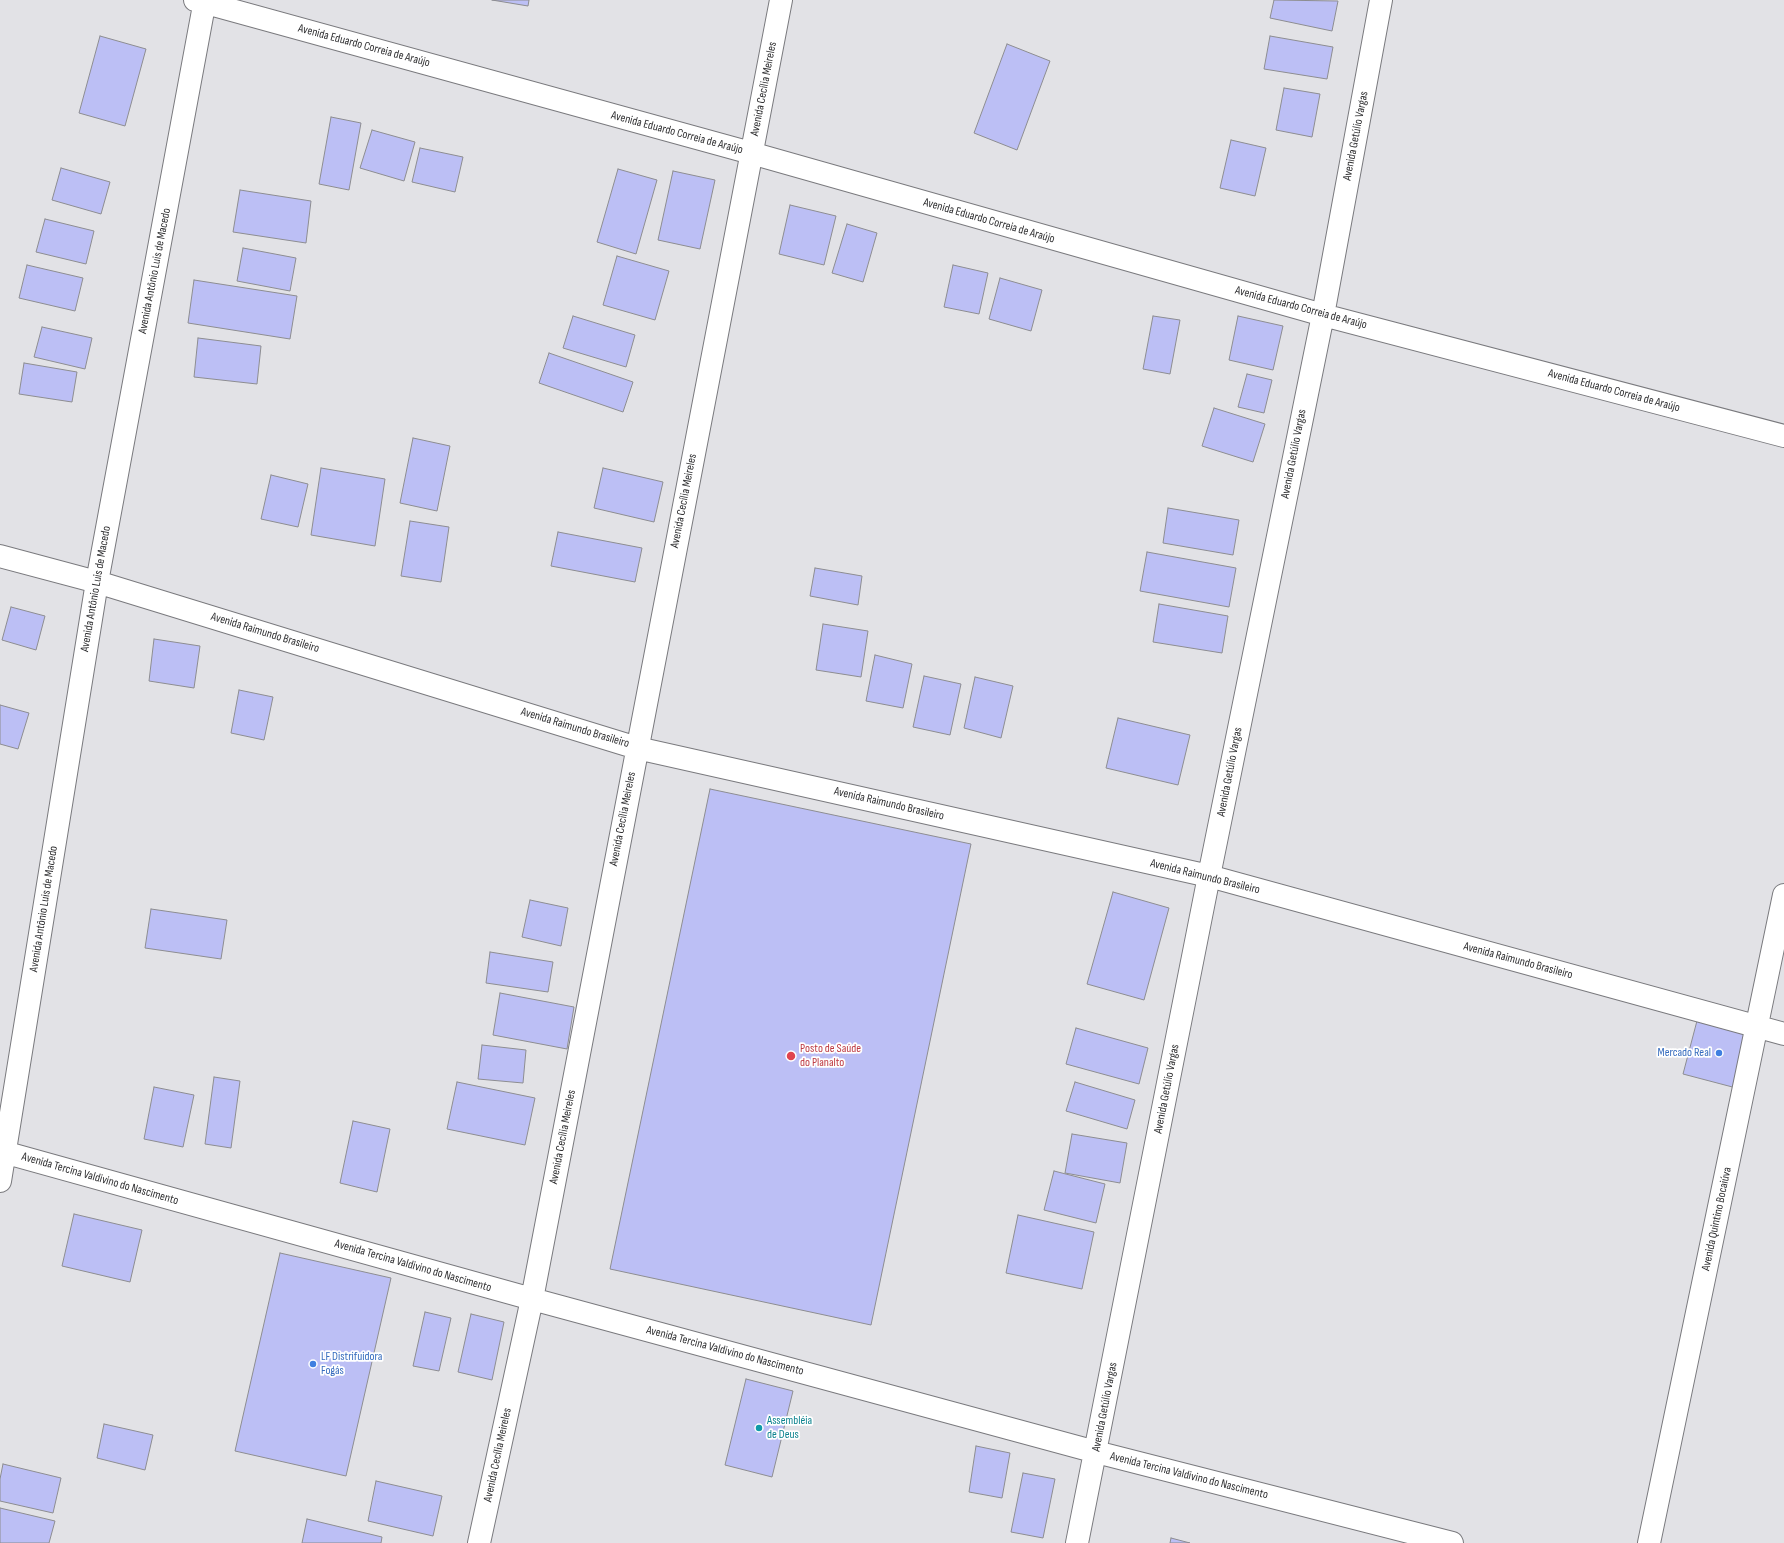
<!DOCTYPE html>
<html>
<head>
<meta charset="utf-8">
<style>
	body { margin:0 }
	canvas { display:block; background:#e2e2e6 }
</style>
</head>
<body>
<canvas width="1784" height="1543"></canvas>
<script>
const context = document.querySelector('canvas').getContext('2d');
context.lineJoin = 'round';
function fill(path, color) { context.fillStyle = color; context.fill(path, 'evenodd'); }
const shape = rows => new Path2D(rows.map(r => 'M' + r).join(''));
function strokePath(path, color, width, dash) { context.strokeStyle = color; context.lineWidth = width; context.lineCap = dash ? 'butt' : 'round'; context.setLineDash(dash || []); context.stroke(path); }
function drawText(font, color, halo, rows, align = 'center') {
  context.font = font + ' "Sofia Sans Condensed",sans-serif'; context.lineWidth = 3.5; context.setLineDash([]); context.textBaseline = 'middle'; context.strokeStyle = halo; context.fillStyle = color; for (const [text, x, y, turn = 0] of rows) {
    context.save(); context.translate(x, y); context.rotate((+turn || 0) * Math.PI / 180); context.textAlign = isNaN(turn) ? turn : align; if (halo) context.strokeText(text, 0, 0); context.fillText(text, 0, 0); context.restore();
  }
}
const building = shape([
	[492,0,529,0,528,6,492,0],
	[1274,0,1338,1,1332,31,1270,18,1274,0],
	[100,36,146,49,125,126,79,113,100,36],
	[1270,36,1333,47,1327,79,1264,69,1270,36],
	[1007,44,1050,61,1017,150,974,133,1007,44],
	[1284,88,1320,94,1312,137,1276,130,1284,88],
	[331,117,361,123,349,190,319,184,331,117],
	[372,130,415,142,404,181,360,168,372,130],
	[1231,140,1266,148,1255,196,1220,188,1231,140],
	[420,148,463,157,455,192,412,182,420,148],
	[61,168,110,182,101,214,52,200,61,168],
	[618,169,657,180,636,254,597,242,618,169],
	[673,171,715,180,700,249,658,240,673,171],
	[240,190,311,201,306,243,233,232,240,190],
	[790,205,836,216,824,265,779,254,790,205],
	[45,219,94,231,86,264,36,252,45,219],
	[847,224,877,233,863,282,832,273,847,224],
	[243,248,296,258,290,291,237,281,243,248],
	[617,256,669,271,655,320,603,305,617,256],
	[27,265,83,278,75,311,19,298,27,265],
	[953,265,988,273,979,314,944,307,953,265],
	[1000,278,1042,290,1031,331,989,319,1000,278],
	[194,280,297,296,290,339,188,323,194,280],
	[573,316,635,335,626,367,563,348,573,316],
	[1153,316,1180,320,1170,374,1143,369,1153,316],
	[1238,316,1283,326,1273,370,1229,360,1238,316],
	[42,327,92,338,85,369,34,357,42,327],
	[198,338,261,346,257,384,194,377,198,338],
	[549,353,633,382,623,412,539,383,549,353],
	[24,363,77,372,72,402,19,394,24,363],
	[1247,374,1272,380,1264,413,1238,407,1247,374],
	[1214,408,1265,424,1253,462,1202,446,1214,408],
	[413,438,450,446,437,511,400,503,413,438],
	[321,468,385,479,375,546,311,535,321,468],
	[603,468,663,482,654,522,594,508,603,468],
	[271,475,308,484,298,527,261,519,271,475],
	[1168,508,1239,520,1233,555,1163,543,1168,508],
	[410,521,449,527,441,582,401,576,410,521],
	[558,532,642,548,635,582,551,566,558,532],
	[1147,552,1236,568,1229,607,1140,591,1147,552],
	[815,568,862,576,858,605,810,596,815,568],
	[1159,604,1228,616,1222,653,1153,642,1159,604],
	[11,607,45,616,36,650,2,640,11,607],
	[823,624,868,631,861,677,816,670,823,624],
	[154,639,200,646,194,688,149,681,154,639],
	[875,655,912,664,903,708,866,701,875,655],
	[924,676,961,684,950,735,913,727,924,676],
	[975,677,1013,686,1001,738,964,728,975,677],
	[239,690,273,697,264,740,231,733,239,690],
	[0,705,29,713,18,749,0,744,0,705],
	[1118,718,1190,735,1178,785,1106,768,1118,718],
	[710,789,971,844,871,1325,610,1269,710,789],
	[1113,892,1169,908,1144,1000,1087,984,1113,892],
	[530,900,568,908,561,946,522,937,530,900],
	[151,909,227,920,221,959,145,948,151,909],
	[490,952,553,962,548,992,486,983,490,952],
	[500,993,574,1007,567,1049,493,1035,500,993],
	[1698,1017,1755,1032,1740,1089,1683,1074,1698,1017],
	[1076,1028,1148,1048,1139,1084,1066,1064,1076,1028],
	[482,1045,526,1050,523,1083,478,1079,482,1045],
	[214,1077,240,1081,231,1148,205,1144,214,1077],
	[457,1082,535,1098,525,1145,447,1129,457,1082],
	[1075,1082,1135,1100,1127,1129,1066,1111,1075,1082],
	[154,1087,194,1095,183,1147,144,1139,154,1087],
	[353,1121,390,1129,377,1192,340,1183,353,1121],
	[1072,1134,1127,1143,1120,1183,1065,1173,1072,1134],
	[1054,1171,1105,1184,1096,1223,1044,1210,1054,1171],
	[74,1214,142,1230,130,1282,62,1266,74,1214],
	[1018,1215,1094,1232,1082,1289,1006,1273,1018,1215],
	[280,1253,391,1278,346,1476,235,1451,280,1253],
	[425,1312,451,1318,439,1371,413,1366,425,1312],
	[471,1314,504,1322,492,1380,458,1372,471,1314],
	[746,1379,793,1391,772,1477,725,1465,746,1379],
	[104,1424,153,1435,145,1470,97,1458,104,1424],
	[976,1446,1010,1453,1002,1498,969,1492,976,1446],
	[3,1464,61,1478,53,1513,0,1501,0,1479,3,1464],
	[1023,1473,1055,1479,1043,1538,1011,1532,1023,1473],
	[376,1481,442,1496,433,1536,368,1521,376,1481],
	[0,1508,55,1521,49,1543,0,1543,0,1508],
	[307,1519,382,1537,381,1543,302,1543,307,1519],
	[1171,1538,1190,1543,1170,1543,1171,1538]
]);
const minor = shape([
	[195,0,751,153,1323,315,1784,436],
	[0,556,97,582,637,748,1209,876,1784,1034],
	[0,1151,532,1299,1096,1452,1452,1543],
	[0,1181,97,582,205,0],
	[479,1543,532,1299,781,0],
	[1077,1543,1209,876,1323,315,1381,0],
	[1649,1543,1784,895]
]);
const markers = [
	[1719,1053,4,"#3f7fe0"],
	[791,1056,5,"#e0444e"],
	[313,1364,4,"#3f7fe0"],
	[759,1428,4,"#0f9aa8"]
];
const streetNames = [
	["Avenida Eduardo Correia de Araújo",364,46,15],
	["Avenida Cecília Meireles",764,89,-79],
	["Avenida Eduardo Correia de Araújo",677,133,15],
	["Avenida Getúlio Vargas",1356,136,-79],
	["Avenida Eduardo Correia de Araújo",989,221,16],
	["Avenida Antônio Luis de Macedo",155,271,-79],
	["Avenida Eduardo Correia de Araújo",1301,308,15],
	["Avenida Eduardo Correia de Araújo",1614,391,15],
	["Avenida Getúlio Vargas",1294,454,-79],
	["Avenida Cecília Meireles",684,501,-79],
	["Avenida Antônio Luis de Macedo",96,589,-80],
	["Avenida Raimundo Brasileiro",265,633,17],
	["Avenida Raimundo Brasileiro",575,728,17],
	["Avenida Getúlio Vargas",1230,772,-79],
	["Avenida Raimundo Brasileiro",889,804,13],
	["Avenida Cecília Meireles",623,819,-79],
	["Avenida Raimundo Brasileiro",1205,877,14],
	["Avenida Antônio Luis de Macedo",44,909,-81],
	["Avenida Raimundo Brasileiro",1518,961,15],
	["Avenida Getúlio Vargas",1167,1089,-79],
	["Avenida Cecília Meireles",563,1137,-79],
	["Avenida Tercina Valdivino do Nascimento",100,1179,16],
	["Avenida Quintino Bocaiúva",1717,1219,-78],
	["Avenida Tercina Valdivino do Nascimento",413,1266,16],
	["Avenida Tercina Valdivino do Nascimento",725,1351,15],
	["Avenida Getúlio Vargas",1105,1407,-79],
	["Avenida Cecília Meireles",498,1455,-78],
	["Avenida Tercina Valdivino do Nascimento",1189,1476,14]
];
const healthNames = [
	["Posto de Saúde",800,1049],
	["do Planalto",800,1063]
];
const shopNames = [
	["Mercado Real",1711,1053],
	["LF Distrifuidora",321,1357,"left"],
	["Fogás",321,1371,"left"]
];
const cultureNames = [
	["Assembléia",767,1421],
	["de Deus",767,1435]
];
fill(building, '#bcbff5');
strokePath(building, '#8d8d91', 1);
strokePath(minor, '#7a7a7e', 24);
strokePath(minor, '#fff', 22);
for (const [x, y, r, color] of markers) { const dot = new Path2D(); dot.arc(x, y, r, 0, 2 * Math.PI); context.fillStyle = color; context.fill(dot); strokePath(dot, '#fff', 1.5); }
drawText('12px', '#303032', '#fff', streetNames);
drawText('12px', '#be3a42', '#fff', healthNames, 'left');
drawText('12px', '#366cbe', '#fff', shopNames, 'right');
drawText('12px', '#0d838f', '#fff', cultureNames, 'left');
</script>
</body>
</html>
